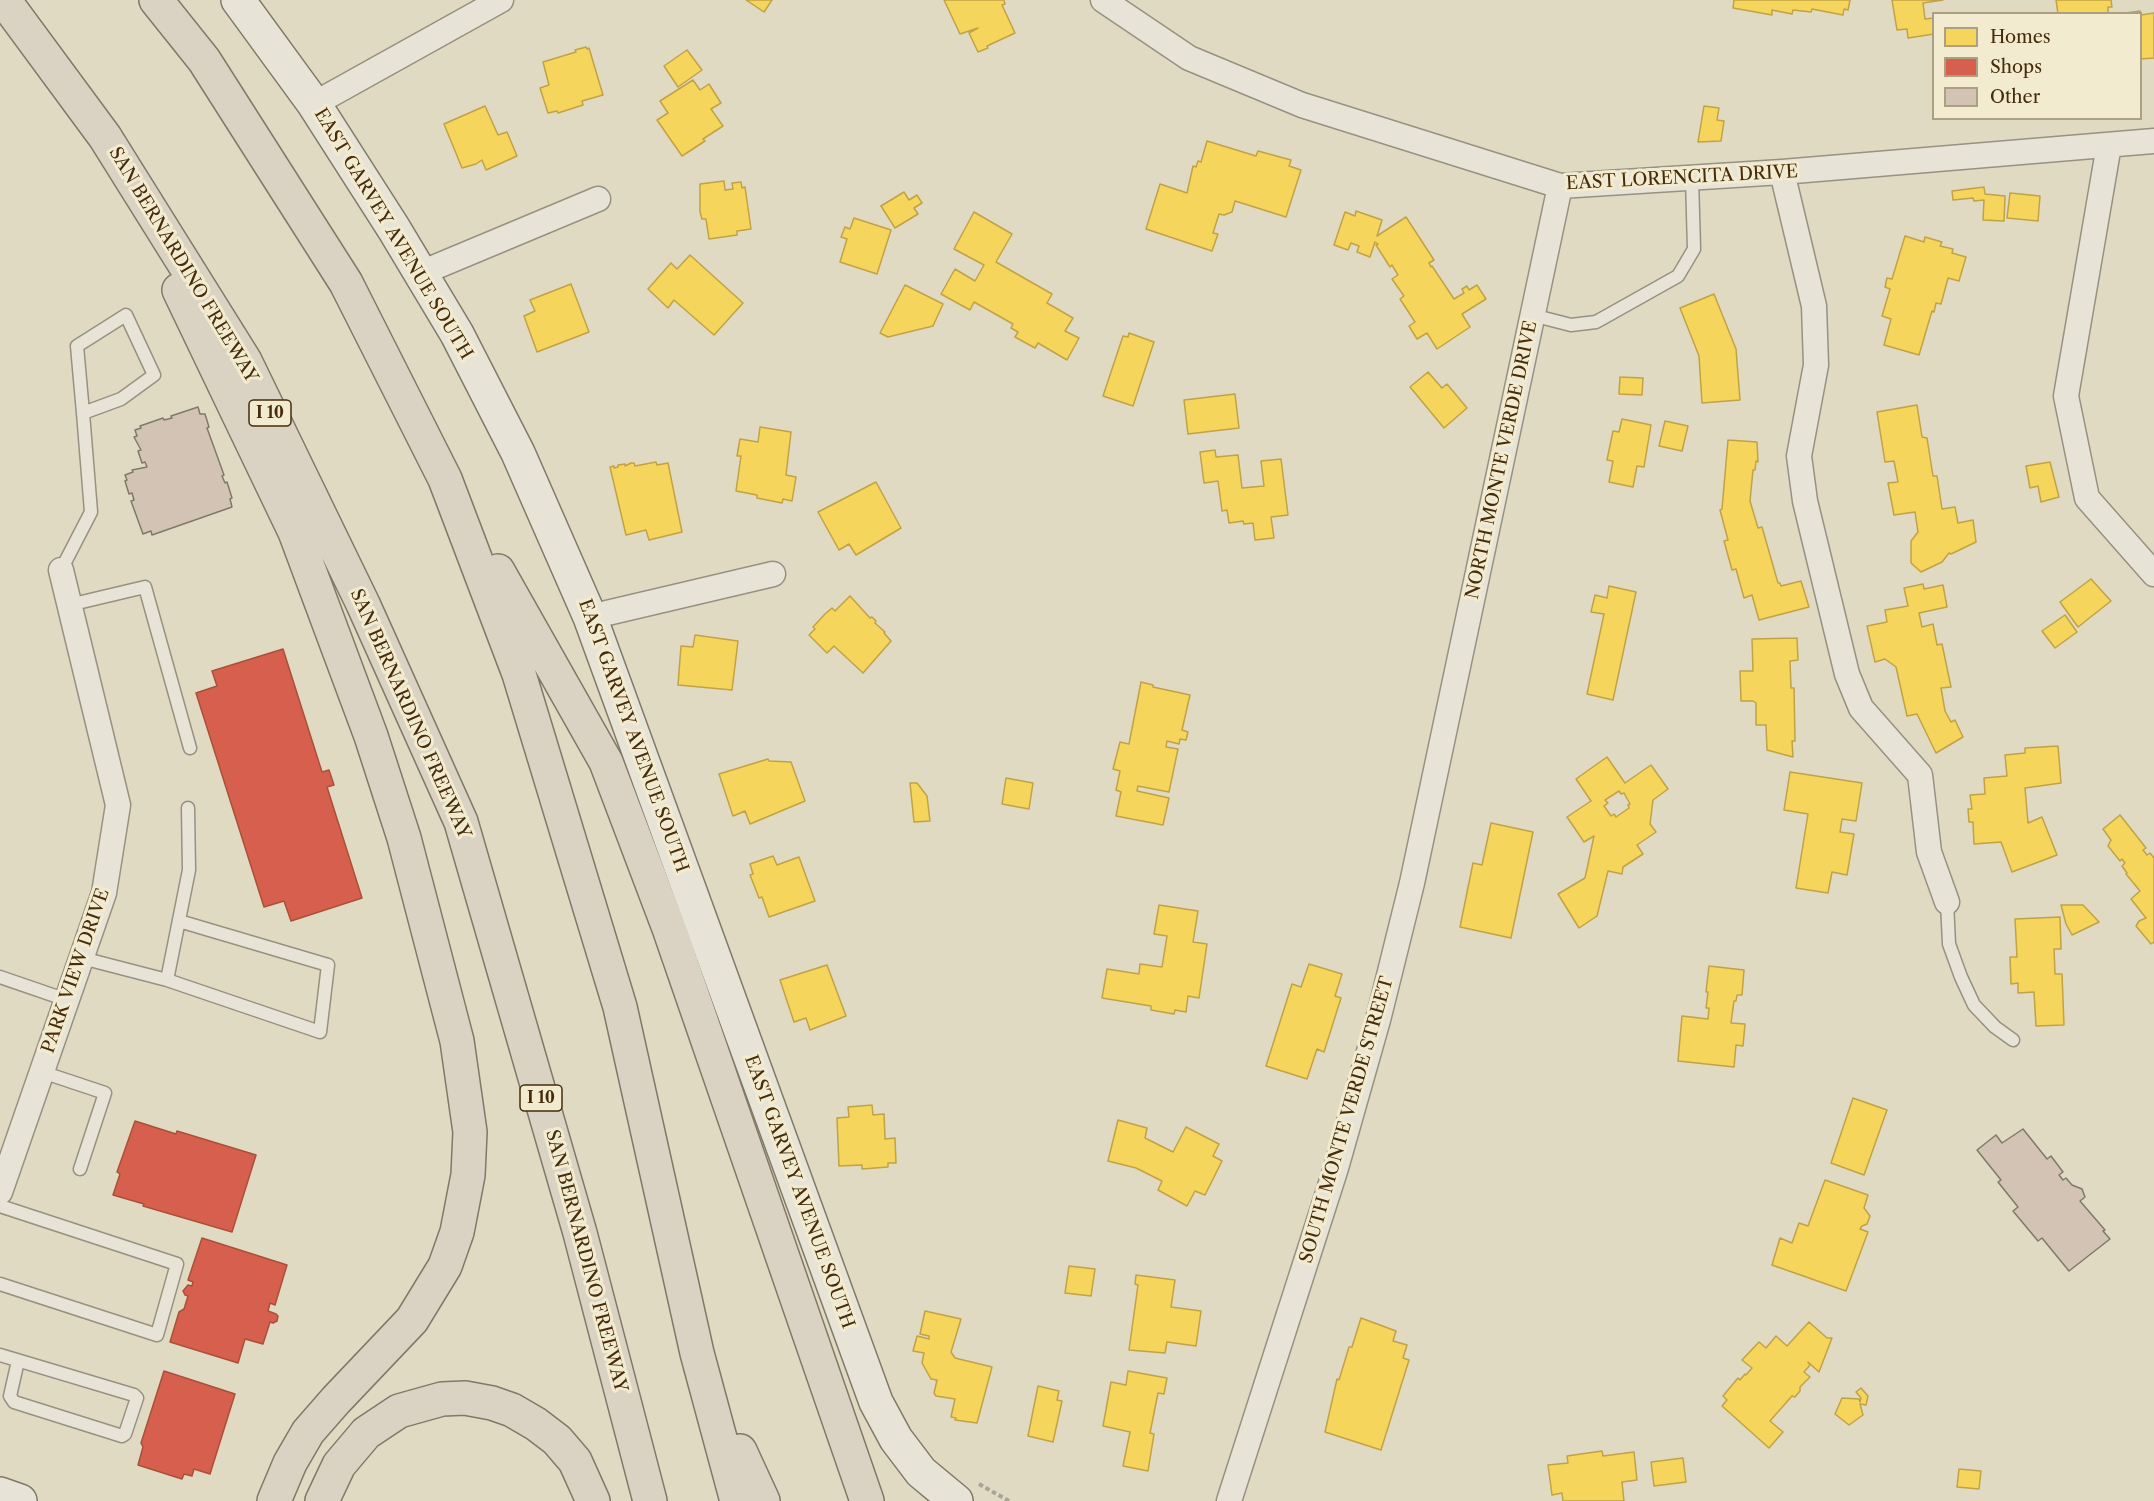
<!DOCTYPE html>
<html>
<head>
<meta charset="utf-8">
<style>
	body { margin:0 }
	#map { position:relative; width:2154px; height:1501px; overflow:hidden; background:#e0dac3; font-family:"Libre Caslon Text",serif }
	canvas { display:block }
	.legend { position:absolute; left:1932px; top:12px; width:210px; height:108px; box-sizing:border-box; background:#f3ebd0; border:2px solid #ad9f81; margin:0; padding:8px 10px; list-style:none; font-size:18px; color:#452c0b }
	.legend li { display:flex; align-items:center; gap:12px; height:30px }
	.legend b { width:30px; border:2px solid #ad9f81 }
</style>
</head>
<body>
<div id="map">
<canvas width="2154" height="1501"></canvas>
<ul class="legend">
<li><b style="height:16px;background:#f6d55c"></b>Homes</li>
<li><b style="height:16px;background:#d6604d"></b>Shops</li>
<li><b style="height:16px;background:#d3c3b5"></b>Other</li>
</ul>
</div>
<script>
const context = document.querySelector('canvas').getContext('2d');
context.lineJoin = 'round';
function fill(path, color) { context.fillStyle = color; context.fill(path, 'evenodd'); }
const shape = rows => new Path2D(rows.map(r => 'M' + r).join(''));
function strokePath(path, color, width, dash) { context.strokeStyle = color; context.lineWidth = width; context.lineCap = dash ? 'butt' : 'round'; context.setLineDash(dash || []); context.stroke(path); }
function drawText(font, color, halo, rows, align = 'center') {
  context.font = font + ' "Libre Caslon Text",serif'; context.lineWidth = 6; context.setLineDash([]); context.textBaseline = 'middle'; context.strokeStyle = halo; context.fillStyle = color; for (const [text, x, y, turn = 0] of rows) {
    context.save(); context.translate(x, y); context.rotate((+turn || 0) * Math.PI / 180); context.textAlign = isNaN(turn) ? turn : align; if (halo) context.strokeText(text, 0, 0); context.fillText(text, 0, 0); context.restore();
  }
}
const homes = shape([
	[746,0,772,0,764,12,746,0],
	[944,0,1004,0,1005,4,1002,5,1015,33,987,46,988,48,978,52,969,33,978,28,960,34,944,0],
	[1734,0,1850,0,1848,10,1844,9,1843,15,1812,9,1811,12,1793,10,1792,14,1772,10,1772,15,1733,8,1734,0],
	[1892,0,1943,0,1923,3,1925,19,1934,18,1934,34,1908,38,1907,29,1897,30,1892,0],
	[2056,0,2111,0,2112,7,2108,7,2108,14,2058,14,2056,0],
	[2140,11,2141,15,2154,13,2154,58,2140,59,2140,14,2118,14,2140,11],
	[586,47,587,49,589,48,603,95,582,101,583,105,558,113,557,111,548,113,540,88,549,85,543,62,576,52,575,50,586,47],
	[687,50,702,70,678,87,664,66,687,50],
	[693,80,700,90,709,84,721,103,711,109,723,126,703,139,705,141,682,156,657,120,668,113,660,101,693,80],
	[485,106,498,135,507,132,517,156,486,170,482,160,476,164,462,168,444,124,485,106],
	[1704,106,1719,108,1717,120,1724,121,1721,141,1698,142,1704,106],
	[1207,141,1256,156,1258,151,1291,160,1289,166,1301,170,1286,217,1235,201,1232,212,1224,215,1219,214,1213,233,1218,234,1212,251,1146,229,1160,184,1187,193,1193,166,1196,167,1198,161,1201,162,1207,141],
	[724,181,725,190,733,189,732,183,741,182,742,188,745,187,751,229,737,231,737,235,709,239,706,219,702,219,700,212,700,184,724,181],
	[1984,187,1985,194,2005,196,2004,221,1983,220,1984,200,1974,201,1973,198,1953,200,1952,191,1984,187],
	[904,192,909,200,917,195,922,203,914,208,918,214,895,228,881,206,904,192],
	[2010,193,2040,196,2038,221,2007,218,2010,193],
	[1356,211,1382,220,1377,236,1406,217,1434,260,1429,263,1431,267,1432,266,1454,299,1464,293,1462,289,1467,286,1469,290,1477,285,1486,299,1462,314,1470,327,1437,349,1427,333,1417,339,1409,326,1415,322,1400,299,1404,296,1392,279,1398,275,1392,265,1390,267,1376,245,1378,244,1375,242,1370,257,1357,252,1359,246,1351,243,1348,250,1334,245,1345,212,1355,216,1356,211],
	[974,212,1012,234,996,262,1052,294,1047,303,1073,318,1065,331,1079,338,1067,360,1038,343,1035,348,1015,337,1018,332,1011,328,1013,324,974,302,970,310,941,294,955,269,975,281,984,265,954,249,974,212],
	[854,218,891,230,877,274,840,262,847,239,841,237,845,227,850,229,854,218],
	[1905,236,1924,242,1925,237,1942,242,1940,246,1953,249,1952,253,1966,257,1959,281,1948,278,1941,304,1936,303,1934,312,1932,311,1919,355,1884,345,1891,319,1882,316,1890,289,1885,287,1887,278,1892,279,1905,236],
	[690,255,743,303,714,335,674,300,668,308,648,289,671,263,677,269,690,255],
	[571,284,589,332,537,352,524,316,535,311,530,300,571,284],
	[905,285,943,304,933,326,888,337,880,333,905,285],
	[1714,294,1736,349,1740,400,1702,403,1699,356,1680,308,1714,294],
	[1129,333,1154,342,1133,406,1103,396,1123,336,1128,337,1129,333],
	[1428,372,1442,388,1447,384,1467,408,1444,428,1410,387,1428,372],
	[1620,377,1643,378,1642,395,1619,394,1620,377],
	[1235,394,1239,428,1188,434,1184,400,1235,394],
	[1917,405,1922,437,1927,438,1933,476,1937,476,1942,509,1955,507,1958,523,1973,520,1976,542,1951,554,1949,553,1942,562,1921,572,1911,563,1911,541,1918,532,1915,512,1894,515,1888,483,1898,482,1894,461,1885,462,1877,412,1917,405],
	[1622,419,1651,425,1644,467,1637,466,1633,487,1609,482,1613,461,1607,460,1613,431,1619,432,1622,419],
	[1665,421,1688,426,1682,451,1659,446,1665,421],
	[760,427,791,432,786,475,796,477,792,501,783,499,782,503,757,498,757,495,736,491,741,456,737,456,740,439,758,442,760,427],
	[1728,440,1757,442,1758,462,1756,461,1755,470,1753,470,1750,501,1758,528,1762,527,1778,583,1780,583,1781,586,1801,581,1809,607,1759,620,1752,595,1744,598,1736,569,1732,570,1724,541,1728,540,1720,510,1722,509,1728,440],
	[1215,450,1216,457,1238,455,1242,488,1264,486,1261,461,1281,459,1288,515,1271,517,1274,538,1255,540,1253,523,1244,524,1243,521,1229,523,1227,510,1222,511,1218,481,1204,483,1200,452,1215,450],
	[656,462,657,465,668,463,682,532,649,540,646,530,626,535,610,467,614,466,614,468,618,467,618,465,625,464,625,466,631,463,634,463,635,466,656,462],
	[2050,462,2059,497,2041,502,2038,486,2030,488,2026,466,2050,462],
	[876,482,901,528,856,555,849,544,839,550,818,512,876,482],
	[2091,579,2111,601,2078,627,2060,602,2091,579],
	[1923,584,1924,589,1943,585,1947,607,1919,613,1922,627,1933,624,1937,645,1942,644,1951,687,1941,688,1945,711,1951,722,1955,720,1963,737,1936,753,1917,714,1907,716,1896,667,1885,659,1875,662,1867,626,1887,622,1885,610,1908,606,1904,588,1923,584],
	[1609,586,1636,592,1613,700,1587,694,1604,614,1591,612,1595,595,1607,598,1609,586],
	[850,596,870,618,872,617,876,621,875,623,885,632,884,633,891,641,863,673,834,646,827,653,809,635,815,629,813,627,825,614,832,608,835,611,850,596],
	[2065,615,2077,632,2055,648,2042,631,2065,615],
	[695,635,738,641,732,690,678,685,681,646,693,647,695,635],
	[1797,638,1798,660,1790,661,1791,688,1794,688,1795,741,1792,741,1793,757,1767,750,1766,725,1756,725,1756,703,1753,701,1741,701,1740,671,1753,671,1752,639,1797,638],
	[1141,682,1153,685,1153,687,1190,695,1182,730,1188,732,1186,740,1180,739,1179,744,1167,741,1166,747,1178,749,1169,792,1138,786,1137,791,1169,798,1163,825,1116,816,1121,792,1116,790,1120,771,1113,769,1120,742,1129,744,1141,682],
	[2058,746,2061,783,2025,788,2028,823,2042,817,2057,855,2012,872,2001,842,1974,844,1973,822,1969,822,1968,809,1972,809,1970,795,1985,794,1984,778,2007,776,2005,755,2025,753,2025,748,2058,746],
	[1607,757,1625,783,1651,765,1668,789,1653,800,1650,824,1656,832,1637,845,1643,854,1623,867,1622,874,1608,871,1597,916,1579,928,1558,894,1585,878,1594,836,1584,842,1567,817,1591,801,1576,779,1607,757],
	[1619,791,1621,794,1624,793,1630,804,1628,805,1629,808,1616,817,1614,814,1611,816,1604,806,1608,803,1605,800,1619,791],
	[768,759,769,761,791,762,805,801,750,824,745,811,733,816,719,774,768,759],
	[1790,772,1862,783,1856,821,1842,819,1840,832,1854,834,1847,875,1832,872,1828,893,1796,888,1808,814,1784,810,1790,772],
	[1006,778,1033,783,1029,809,1002,804,1006,778],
	[910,783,917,783,927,796,930,821,914,822,910,783],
	[2120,815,2146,848,2143,850,2147,855,2150,853,2154,858,2154,942,2151,944,2136,926,2139,921,2146,918,2131,899,2140,891,2126,874,2127,873,2122,866,2125,863,2122,859,2120,861,2108,846,2111,840,2103,829,2120,815],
	[1491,823,1533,832,1511,938,1460,927,1473,863,1482,865,1491,823],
	[773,856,777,865,799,857,815,901,769,917,762,897,759,898,750,875,753,874,750,864,773,856],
	[1159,905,1198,911,1193,942,1207,944,1199,998,1188,996,1186,1012,1175,1010,1174,1014,1151,1010,1151,1006,1102,998,1107,969,1139,974,1140,964,1162,967,1167,936,1154,934,1159,905],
	[2061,905,2083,905,2099,922,2072,935,2066,924,2061,905],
	[2060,917,2061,949,2054,949,2055,974,2062,974,2064,1025,2036,1026,2034,992,2018,993,2018,983,2011,984,2010,957,2017,957,2015,919,2060,917],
	[1309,964,1342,974,1335,996,1341,998,1324,1052,1317,1049,1307,1079,1266,1066,1292,984,1301,987,1309,964],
	[827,965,846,1016,810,1030,806,1018,794,1022,780,980,827,965],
	[1709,966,1744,970,1742,995,1737,995,1736,1001,1734,1001,1731,1023,1745,1024,1743,1046,1736,1045,1734,1067,1678,1061,1682,1016,1708,1019,1709,1008,1706,1008,1708,992,1706,992,1709,966],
	[1853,1098,1887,1110,1864,1175,1831,1163,1853,1098],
	[872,1105,873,1115,884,1114,885,1139,895,1138,896,1163,888,1163,888,1167,862,1169,862,1165,839,1166,837,1118,849,1117,848,1107,872,1105],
	[1118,1120,1147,1128,1145,1138,1173,1152,1186,1127,1219,1144,1213,1156,1222,1161,1205,1195,1195,1191,1187,1206,1158,1190,1162,1181,1136,1168,1108,1161,1118,1120],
	[1825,1180,1868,1195,1864,1208,1870,1216,1867,1224,1862,1226,1860,1229,1868,1232,1846,1291,1772,1265,1780,1238,1792,1243,1799,1223,1808,1226,1825,1180],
	[1069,1266,1095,1269,1091,1296,1065,1293,1069,1266],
	[1136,1275,1175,1280,1171,1307,1201,1311,1196,1346,1167,1342,1165,1353,1129,1350,1138,1285,1135,1284,1136,1275],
	[925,1311,961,1319,951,1352,955,1358,992,1367,977,1423,955,1420,956,1418,951,1417,955,1399,936,1396,934,1393,937,1380,931,1379,922,1363,924,1353,913,1351,917,1336,929,1339,929,1336,920,1334,925,1311],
	[1361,1318,1396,1331,1393,1341,1407,1345,1403,1358,1409,1360,1381,1450,1325,1432,1337,1379,1339,1380,1349,1347,1352,1347,1361,1318],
	[1809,1322,1827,1338,1832,1338,1819,1372,1808,1362,1810,1365,1804,1372,1810,1377,1800,1387,1800,1391,1795,1397,1792,1396,1770,1421,1783,1432,1769,1448,1722,1406,1727,1400,1723,1396,1738,1378,1740,1380,1745,1374,1746,1375,1752,1368,1742,1360,1759,1342,1766,1348,1776,1336,1787,1346,1809,1322],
	[1128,1371,1167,1378,1164,1394,1158,1393,1150,1433,1154,1434,1148,1471,1123,1466,1130,1432,1103,1426,1111,1382,1126,1385,1128,1371],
	[1038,1386,1059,1391,1057,1400,1062,1401,1053,1442,1028,1436,1038,1386],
	[1861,1388,1868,1396,1866,1405,1860,1404,1863,1415,1849,1425,1835,1414,1842,1398,1859,1399,1860,1402,1861,1398,1856,1392,1861,1388],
	[1602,1451,1603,1456,1634,1452,1637,1480,1622,1482,1624,1501,1563,1501,1562,1493,1552,1495,1548,1465,1568,1463,1567,1456,1602,1451],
	[1683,1458,1686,1482,1654,1486,1651,1462,1683,1458],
	[1959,1469,1981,1471,1979,1489,1957,1487,1959,1469]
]);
const shops = shape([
	[283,649,322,772,329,770,334,785,327,787,362,898,291,921,284,901,264,907,196,693,217,686,212,671,283,649],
	[135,1121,176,1134,177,1131,256,1155,232,1232,143,1206,144,1204,113,1195,120,1174,117,1172,135,1121],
	[202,1238,287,1265,275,1305,270,1303,268,1311,276,1314,278,1316,277,1321,273,1323,270,1322,263,1344,245,1339,238,1363,170,1342,179,1312,184,1309,188,1296,185,1295,183,1291,188,1285,192,1286,193,1282,188,1280,202,1238],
	[164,1371,235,1394,210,1474,194,1469,192,1476,184,1474,182,1479,138,1465,143,1447,141,1443,164,1371]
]);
const building = shape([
	[198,407,200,414,205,414,209,427,207,428,224,475,222,476,225,483,227,482,232,498,230,499,232,507,152,535,151,531,143,534,131,501,134,500,132,493,129,494,125,481,127,480,125,475,133,472,132,470,147,467,145,462,142,463,138,451,141,450,134,437,137,436,135,430,141,428,140,426,163,418,164,420,172,418,171,416,198,407],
	[2023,1129,2047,1159,2051,1156,2063,1172,2059,1175,2063,1180,2066,1178,2072,1185,2082,1189,2085,1197,2080,1201,2105,1230,2103,1231,2110,1239,2069,1271,2042,1238,2038,1241,2013,1211,2018,1207,1998,1182,2001,1180,1977,1150,1996,1135,2002,1143,2023,1129]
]);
const path = shape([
	[979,1484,1009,1501]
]);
const lane = shape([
	[1532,315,1571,325,1596,322,1678,276,1694,249,1692,178],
	[61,570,91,512,83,413,77,346,126,315,154,375,121,399,83,413],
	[69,605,145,587,190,748],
	[1947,902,1949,944,1961,977,1974,1005,1995,1027,2013,1040],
	[179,921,328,965,320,1032,167,980,189,870,188,808],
	[82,958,167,980],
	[0,977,67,1000],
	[42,1072,105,1093,80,1169],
	[0,1206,177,1264,157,1335,0,1284],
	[0,1355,134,1395,137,1398,125,1434,122,1436,14,1402,10,1396,18,1361]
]);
const street = shape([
	[1103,0,1189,58,1302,105,1560,186,1782,172,2154,141],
	[314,104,501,0],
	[2109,145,2066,396,2087,498,2154,574],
	[1782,172,1814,306,1816,365,1799,456,1805,501,1847,674,1861,708,1920,775,1929,852,1947,902],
	[421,273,598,199],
	[590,617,773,574],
	[0,1192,104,893,118,805,61,570],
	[1229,1501,1336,1168,1378,1020,1412,883,1560,186]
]);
const secondary = shape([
	[238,0,314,104,394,229,457,334,518,453,590,617,876,1402,896,1439,921,1472,956,1501],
	[0,1494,20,1501]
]);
const highway = shape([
	[4,0,105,137,245,361,363,604,461,822,580,1233,650,1501],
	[156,0,204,60,346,283,445,479,519,674,620,1007,697,1353,737,1501],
	[179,290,295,532,371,736,404,838,457,1041,470,1132,468,1175,457,1232,445,1266,412,1320,336,1400,308,1432,290,1463,274,1501],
	[498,571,606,762,670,931,867,1501],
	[740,1451,763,1501],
	[322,1501,339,1465,366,1433,399,1411,442,1399,465,1398,492,1403,512,1410,536,1424,557,1440,575,1461,593,1501]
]);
const shields = [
	[270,413,42],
	[541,1098,42]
];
const shieldNames = [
	["I 10",270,413],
	["I 10",541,1098]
];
const streetNames = [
	["EAST LORENCITA DRIVE",1682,178,-3],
	["EAST GARVEY AVENUE SOUTH",393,234,59],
	["SAN BERNARDINO FREEWAY",183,265,59],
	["NORTH MONTE VERDE DRIVE",1502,460,-78],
	["SAN BERNARDINO FREEWAY",410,714,66],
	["EAST GARVEY AVENUE SOUTH",633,736,70],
	["PARK VIEW DRIVE",76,971,-71],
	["SOUTH MONTE VERDE STREET",1347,1120,-74],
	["EAST GARVEY AVENUE SOUTH",799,1192,70],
	["SAN BERNARDINO FREEWAY",586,1261,75]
];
fill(homes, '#f6d55c');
strokePath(homes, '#c1a244', 1.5);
fill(shops, '#d6604d');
strokePath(shops, '#aa5039', 1.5);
fill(building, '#d3c3b5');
strokePath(building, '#807968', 1.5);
strokePath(lane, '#979180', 15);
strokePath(street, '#979180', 27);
strokePath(secondary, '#807968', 36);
strokePath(highway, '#807968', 36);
strokePath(path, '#a9a497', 4, [4.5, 3]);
strokePath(lane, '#e7e3d7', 12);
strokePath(street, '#e7e3d7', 24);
strokePath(secondary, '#e7e3d7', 33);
strokePath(highway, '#dad3c3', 33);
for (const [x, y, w] of shields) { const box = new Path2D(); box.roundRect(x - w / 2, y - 13, w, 26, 4.5); context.fillStyle = '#f3ebd0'; context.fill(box); strokePath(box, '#452c0b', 1.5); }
drawText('bold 16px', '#452c0b', null, shieldNames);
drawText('18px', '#452c0b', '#f3ebd0', streetNames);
</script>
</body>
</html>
